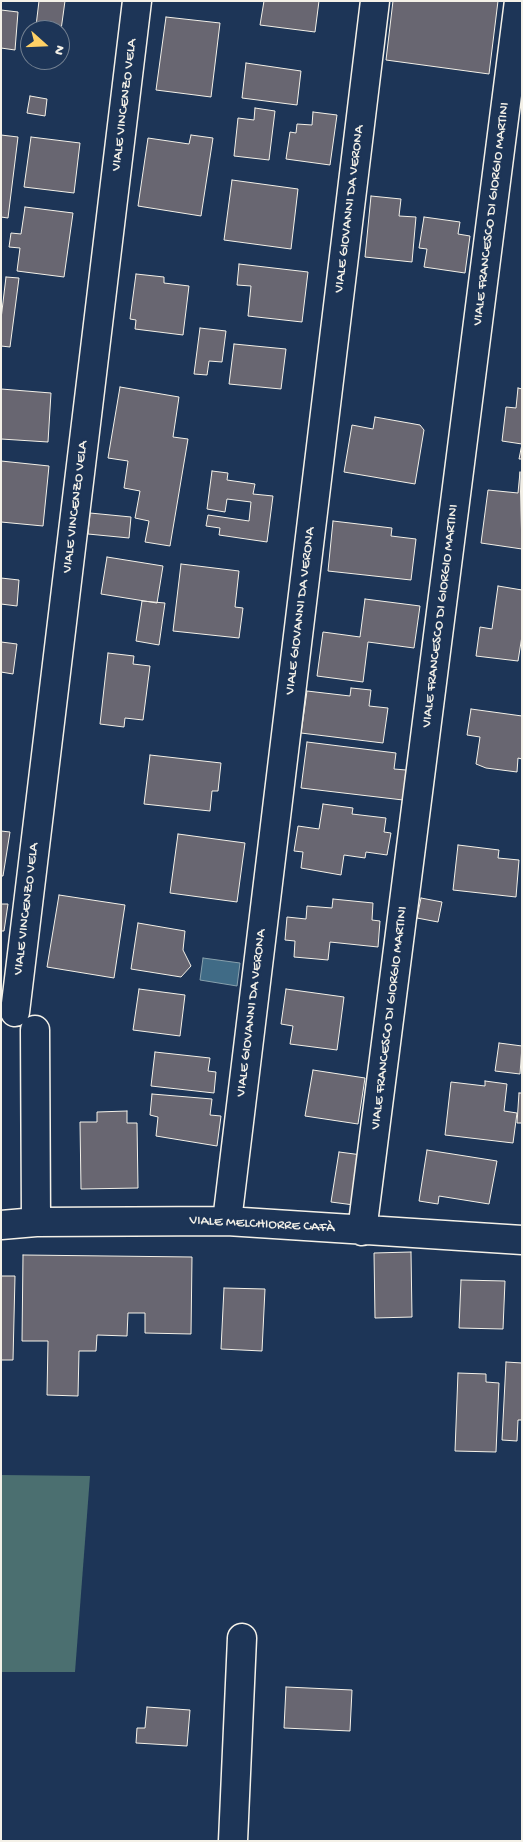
<!DOCTYPE html>
<html>
<head>
<meta charset="utf-8">
<style>
	body { margin:0 }
	#map { position:relative; width:523px; height:1842px; overflow:hidden; background:#1d3557; font-family:"Gochi Hand",sans-serif }
	canvas { display:block }
	.frame { position:absolute; inset:0; border:2px solid #f4f1e8; pointer-events:none }
	.north { position:absolute; left:20px; top:20px; width:50px; height:50px; box-sizing:border-box; background:#1d3557; border:1px solid #738091; border-radius:50%; rotate:110deg; font-size:14px; font-weight:700; line-height:20px; text-align:center; color:#f4f1e8 }
	.north::after { content:''; display:block; margin:auto; width:18px; height:22px; background:#ffd166; clip-path:polygon(50% 0,100% 100%,50% 72%,0 100%) }
</style>
</head>
<body>
<div id="map">
<canvas width="523" height="1842"></canvas>
<div class="frame"></div>
<div class="north">N</div>
</div>
<script>
const context = document.querySelector('canvas').getContext('2d');
context.lineJoin = 'round';
function fill(path, color) { context.fillStyle = color; context.fill(path, 'evenodd'); }
const shape = rows => new Path2D(rows.map(r => 'M' + r).join(''));
function strokePath(path, color, width, dash) { context.strokeStyle = color; context.lineWidth = width; context.lineCap = dash ? 'butt' : 'round'; context.setLineDash(dash || []); context.stroke(path); }
function drawText(font, color, halo, rows, align = 'center') {
  context.font = font + ' "Gochi Hand",sans-serif'; context.lineWidth = 5; context.setLineDash([]); context.textBaseline = 'middle'; context.strokeStyle = halo; context.fillStyle = color; for (const [text, x, y, turn = 0] of rows) {
    context.save(); context.translate(x, y); context.rotate((+turn || 0) * Math.PI / 180); context.textAlign = isNaN(turn) ? turn : align; if (halo) context.strokeText(text, 0, 0); context.fillText(text, 0, 0); context.restore();
  }
}
const green = shape([
	[1,1475,90,1476,75,1672,1,1672]
]);
const water = shape([
	[203,958,240,963,237,986,200,980,203,958]
]);
const building = shape([
	[39,1,65,1,61,30,36,26,39,1],
	[264,1,319,1,315,32,260,25,264,1],
	[393,1,498,1,489,74,386,60,393,1],
	[1,10,18,12,15,50,1,48,1,10],
	[166,17,220,23,211,97,156,90,166,17],
	[246,63,301,71,297,105,242,98,246,63],
	[30,96,47,99,45,116,27,113,30,96],
	[255,108,275,111,269,160,234,156,238,118,254,120,255,108],
	[313,112,337,115,330,165,286,159,290,132,296,133,297,124,312,125,313,112],
	[1,135,18,137,8,218,1,217,1,135],
	[191,135,213,138,201,216,138,206,148,138,189,144,191,135],
	[31,137,80,143,74,193,24,187,31,137],
	[232,180,298,189,291,249,224,240,232,180],
	[371,196,401,199,399,216,416,217,412,262,365,257,371,196],
	[25,207,73,213,64,277,17,271,20,248,9,247,11,233,21,234,25,207],
	[424,217,460,222,458,234,470,236,465,273,424,267,427,249,419,248,424,217],
	[239,264,308,272,302,322,248,316,251,286,237,285,239,264],
	[136,274,164,277,164,283,189,286,183,335,135,329,136,320,130,319,136,274],
	[6,277,19,278,10,347,1,346,1,319,6,277],
	[200,328,226,331,222,362,209,361,207,375,194,374,200,328],
	[234,344,286,349,281,389,229,384,234,344],
	[120,387,179,397,173,437,188,439,170,546,145,542,149,521,135,518,140,491,124,488,128,461,108,458,120,387],
	[518,388,522,389,522,459,519,459,522,444,502,441,506,407,516,408,518,388],
	[1,389,51,393,48,442,1,439,1,389],
	[375,417,420,425,424,430,415,484,344,472,352,425,373,429,375,417],
	[1,461,49,466,43,526,1,522,1,461],
	[212,471,228,473,227,480,255,484,253,494,273,496,267,542,219,535,220,528,206,526,208,515,249,521,251,502,227,499,225,512,207,509,212,471],
	[520,472,522,549,481,543,488,490,518,493,520,472],
	[90,513,131,517,129,538,88,534,90,513],
	[333,521,392,528,391,536,416,539,411,580,328,571,333,521],
	[107,557,163,566,157,603,101,594,107,557],
	[181,564,239,571,235,607,243,608,239,638,173,631,181,564],
	[1,578,19,580,17,606,1,604,1,578],
	[498,586,522,590,522,636,518,661,476,656,480,627,492,629,498,586],
	[365,599,420,606,414,648,368,642,363,682,317,676,323,632,360,637,365,599],
	[142,601,165,603,159,645,136,641,142,601],
	[1,642,17,644,13,674,1,672,1,642],
	[108,653,134,656,133,664,150,666,143,720,125,718,124,727,100,724,108,653],
	[351,688,371,690,369,706,388,708,383,743,301,733,307,691,350,696,351,688],
	[471,709,522,716,522,759,518,758,517,772,486,768,476,764,480,737,467,735,471,709],
	[307,742,396,753,394,769,406,770,403,800,301,788,307,742],
	[150,755,221,763,218,791,212,791,210,811,144,804,150,755],
	[323,804,353,808,352,814,386,818,384,832,391,833,387,855,366,852,365,858,344,855,341,875,301,868,303,852,294,851,298,826,319,829,323,804],
	[1,831,10,832,3,876,1,876,1,831],
	[178,834,245,843,237,902,170,893,178,834],
	[458,845,499,850,498,858,519,860,516,897,453,890,458,845],
	[59,895,125,905,114,978,47,967,59,895],
	[421,898,442,902,438,922,417,918,421,898],
	[333,899,373,903,372,920,380,921,378,947,330,942,328,960,294,957,295,941,285,940,287,917,306,919,307,906,332,908,333,899],
	[1,904,8,904,4,931,1,931,1,904],
	[138,923,185,931,183,950,191,966,181,977,131,969,138,923],
	[139,989,185,995,180,1036,133,1030,139,989],
	[286,989,344,997,337,1050,290,1044,293,1026,281,1024,286,989],
	[499,1043,522,1046,520,1074,495,1071,499,1043],
	[155,1052,210,1058,208,1071,216,1072,214,1093,151,1086,155,1052],
	[313,1070,365,1078,358,1124,305,1116,313,1070],
	[485,1081,507,1084,504,1111,517,1113,513,1143,445,1135,451,1082,485,1086,485,1081],
	[519,1093,522,1093,522,1123,517,1123,519,1093],
	[152,1094,212,1099,210,1115,221,1116,217,1146,156,1136,158,1117,150,1115,152,1094],
	[127,1111,127,1123,137,1123,138,1188,81,1189,80,1122,97,1122,97,1112,127,1111],
	[427,1150,497,1161,489,1204,439,1196,438,1204,419,1201,427,1150],
	[339,1152,362,1155,354,1205,331,1202,339,1152],
	[411,1252,412,1317,375,1318,374,1253,411,1252],
	[23,1255,192,1257,191,1334,145,1333,145,1313,128,1313,127,1336,97,1335,96,1351,79,1351,78,1396,47,1395,48,1341,22,1341,23,1255],
	[1,1276,15,1276,13,1360,1,1360,1,1276],
	[461,1280,505,1281,503,1329,459,1328,461,1280],
	[224,1288,265,1289,262,1351,221,1349,224,1288],
	[506,1362,522,1363,522,1420,518,1420,517,1441,502,1440,506,1362],
	[458,1373,486,1374,486,1382,499,1383,496,1452,455,1451,458,1373],
	[286,1687,352,1690,350,1731,284,1728,286,1687],
	[147,1707,190,1710,187,1746,136,1743,137,1728,145,1728,147,1707]
]);
const minor = shape([
	[15,1012,137,1],
	[35,1030,36,1222],
	[227,1221,375,1],
	[1,1225,36,1222,227,1221,522,1240],
	[362,1231,519,1],
	[233,1841,242,1638]
]);
const streetNames = [
	["VIALE VINCENZO VELA",125,105,-83],
	["VIALE GIOVANNI DA VERONA",350,209,-83],
	["VIALE FRANCESCO DI GIORGIO MARTINI",492,214,-83],
	["VIALE VINCENZO VELA",76,507,-83],
	["VIALE GIOVANNI DA VERONA",301,611,-83],
	["VIALE FRANCESCO DI GIORGIO MARTINI",441,616,-83],
	["VIALE VINCENZO VELA",27,909,-83],
	["VIALE GIOVANNI DA VERONA",252,1013,-83],
	["VIALE FRANCESCO DI GIORGIO MARTINI",390,1018,-83],
	["VIALE MELCHIORRE CAFÀ",262,1225,3]
];
fill(green, '#4b6f70');
fill(water, '#406b86');
strokePath(water, '#88a1ad', 1);
fill(building, '#686671');
strokePath(building, '#f4f1e8', 1);
strokePath(minor, '#f4f1e8', 31);
strokePath(minor, '#1d3557', 28);
drawText('14px', '#f4f1e8', '#1d3557', streetNames);
</script>
</body>
</html>
